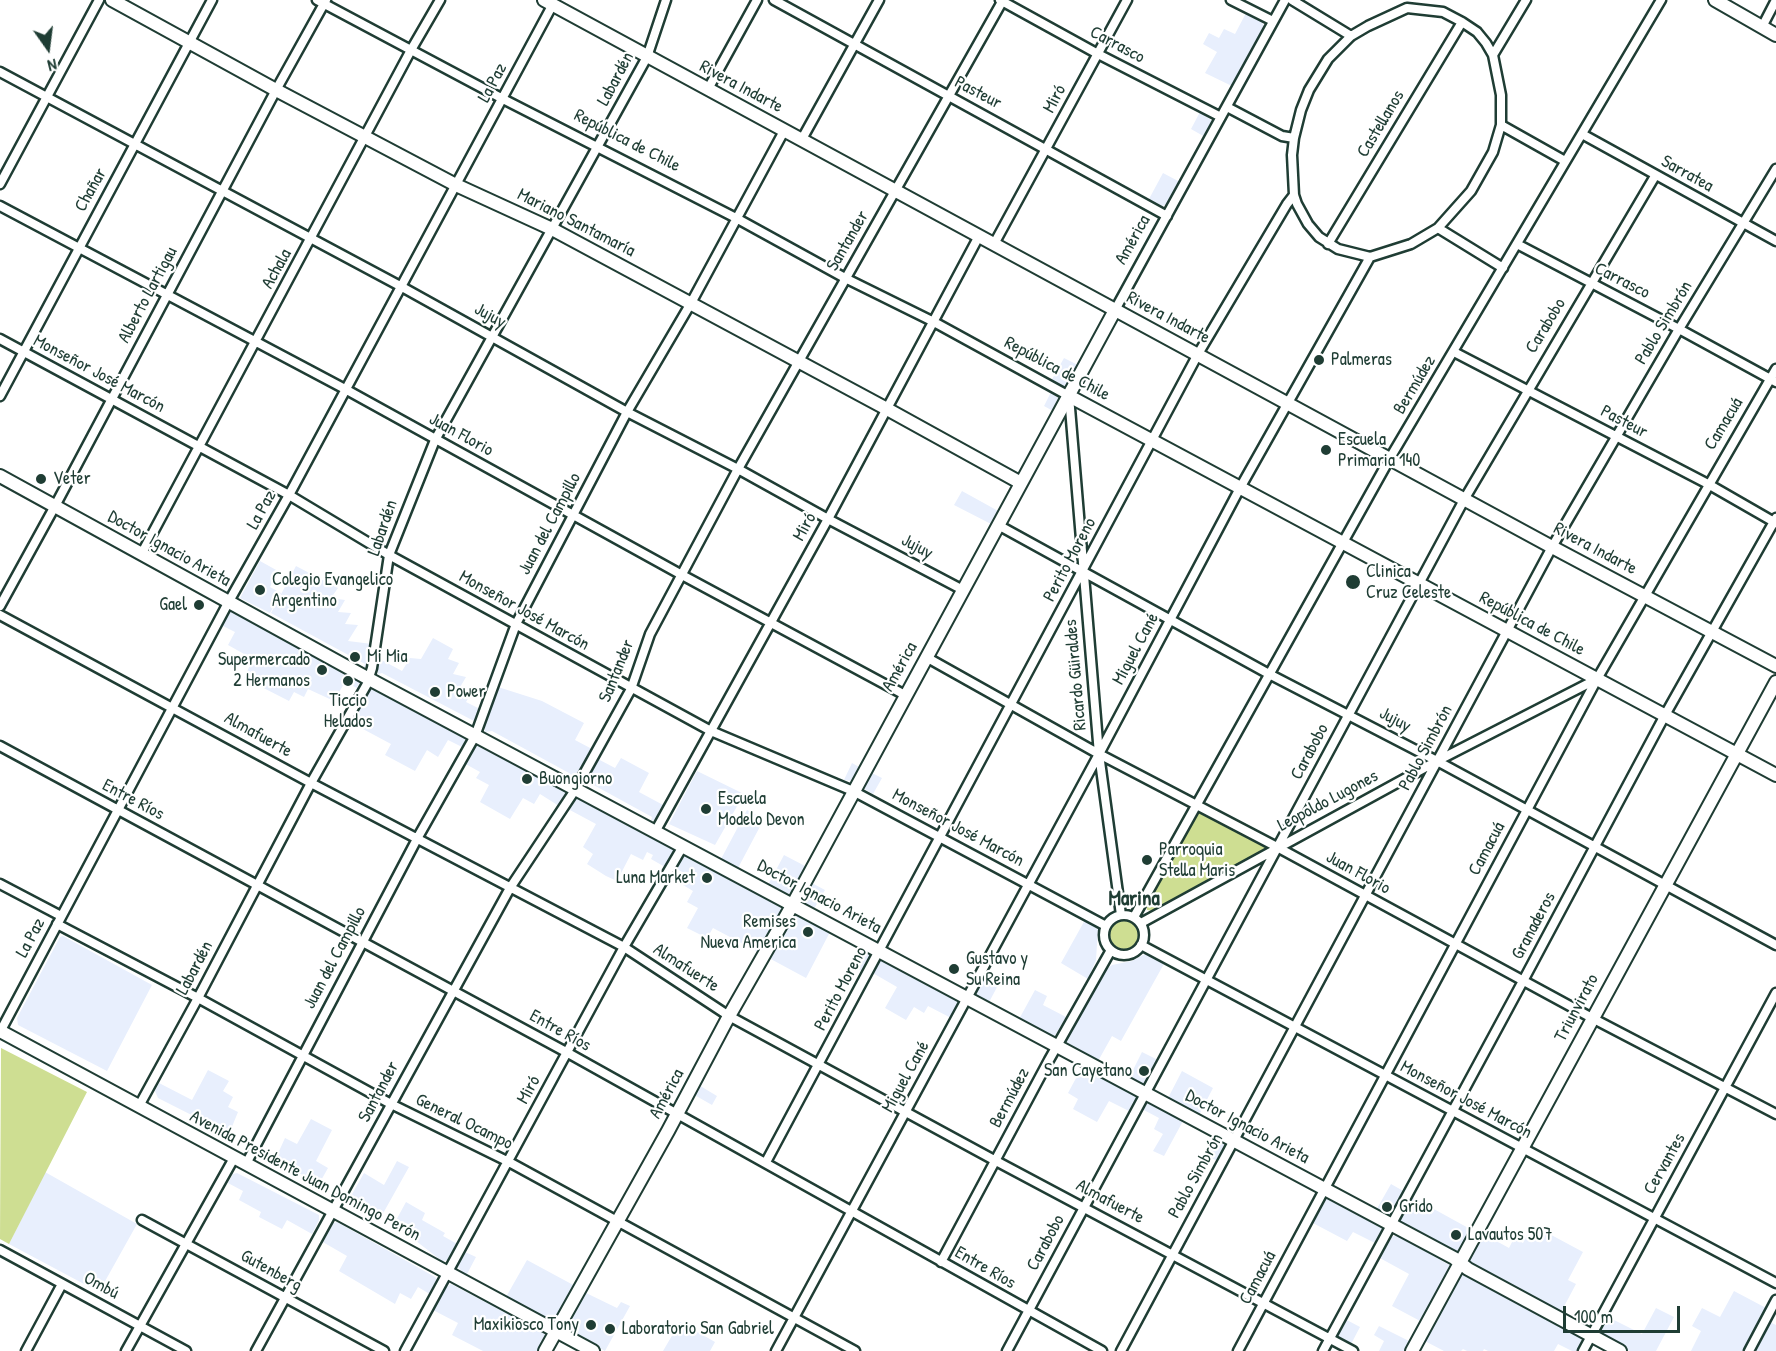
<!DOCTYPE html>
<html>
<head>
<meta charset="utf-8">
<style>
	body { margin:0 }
	#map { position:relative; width:1776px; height:1351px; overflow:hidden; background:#fff; font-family:"Patrick Hand",sans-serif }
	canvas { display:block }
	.north { position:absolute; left:18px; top:18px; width:60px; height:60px; -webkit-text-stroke:4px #fff; paint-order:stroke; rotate:166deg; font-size:16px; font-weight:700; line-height:24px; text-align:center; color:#1f3d34 }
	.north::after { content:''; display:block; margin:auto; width:21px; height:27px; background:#1f3d34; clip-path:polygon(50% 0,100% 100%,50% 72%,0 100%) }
	.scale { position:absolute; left:1563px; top:1306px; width:117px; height:27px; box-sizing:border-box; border:3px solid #1f3d34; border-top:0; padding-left:8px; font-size:18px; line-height:21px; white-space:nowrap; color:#1f3d34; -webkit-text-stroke:4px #fff; paint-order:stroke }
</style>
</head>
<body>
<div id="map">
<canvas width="1776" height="1351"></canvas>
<div class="north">N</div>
<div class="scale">100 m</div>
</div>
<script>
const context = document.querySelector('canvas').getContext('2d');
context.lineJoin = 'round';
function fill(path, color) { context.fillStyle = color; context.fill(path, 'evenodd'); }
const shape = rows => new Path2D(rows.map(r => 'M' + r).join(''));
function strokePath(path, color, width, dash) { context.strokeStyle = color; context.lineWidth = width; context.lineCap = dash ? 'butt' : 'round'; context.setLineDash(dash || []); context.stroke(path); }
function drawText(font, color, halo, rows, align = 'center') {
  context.font = font + ' "Patrick Hand",sans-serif'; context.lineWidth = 4.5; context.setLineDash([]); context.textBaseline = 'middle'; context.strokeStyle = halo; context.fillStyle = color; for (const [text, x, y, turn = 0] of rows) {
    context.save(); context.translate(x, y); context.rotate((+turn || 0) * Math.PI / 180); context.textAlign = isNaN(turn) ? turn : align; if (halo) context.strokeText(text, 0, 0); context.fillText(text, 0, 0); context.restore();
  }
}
const built = shape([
	[1246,13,1261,21,1266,29,1234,87,1205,73,1217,52,1203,44,1209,33,1219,38,1224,29,1235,34],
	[1200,112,1211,120,1211,126,1205,137,1191,129],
	[1163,173,1180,182,1168,204,1162,206,1149,199],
	[1064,358,1080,366,1067,388,1064,389,1050,383],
	[1051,392,1060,399,1057,400,1053,411,1044,406],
	[962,491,1000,512,993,525,954,505],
	[260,561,278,571,270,587,281,593,270,613,240,598],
	[296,566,338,588,331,598,345,600,338,612,351,613,345,624,358,625,348,641,372,644,368,667,364,667,365,664,271,613],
	[234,609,360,681,357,688,345,682,334,701,308,689,304,697,294,692,289,701,244,678,253,659,228,645,235,632,221,625,229,610],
	[433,638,453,649,448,659,459,663,453,674,466,677,459,689,472,692,466,702,482,710,475,725,473,725,474,721,382,673,378,674,378,658,402,671,410,658,421,659],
	[369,683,469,737,464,748,448,740,438,757,427,750,415,771,385,755,391,744,348,721],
	[498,687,542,701,584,723,575,740,592,749,578,773,570,777,569,773,492,731,485,732,485,726],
	[479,741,567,789,566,795,559,806,540,794,534,804,523,798,510,819,480,802,489,785,476,778,480,772,462,762,471,745],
	[596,758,615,768,621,758,649,773,639,792,665,806,657,819,651,821,652,817,590,783,584,784,584,780],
	[852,763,861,768,853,781,844,780],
	[697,771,744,794,715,845,669,824],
	[868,771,882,778,873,794,863,788],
	[578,797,673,846,673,852,665,867,651,859,653,855,647,852,643,860,631,854,617,881,606,876,587,864,593,854,583,847,596,824,568,809,574,799],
	[747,810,764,819,738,868,721,859],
	[683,854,781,906,782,913,760,953,713,928,707,938,687,928,698,908,687,902,693,891,683,885,688,875,673,867],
	[784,855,807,867,794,891,788,894,768,885],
	[808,881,825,890,814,909,801,902,800,899],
	[794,913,830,932,806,978,767,957],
	[1085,920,1098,928,1096,960,1088,979,1061,963],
	[63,936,152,985,107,1071,18,1025,17,1018,60,937],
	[858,948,869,953,871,958,864,972,849,965],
	[1145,954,1165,962,1121,1041,1112,1036,1097,1063,1067,1048,1067,1040,1107,969,1112,965,1132,961],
	[883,959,959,1000,961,1003,953,1019,928,1006,924,1013,914,1007,906,1020,885,1008,897,987,871,972,876,963],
	[988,971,1002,978,988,1004,977,997,976,994],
	[1035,990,1047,996,1043,1005,1066,1017,1054,1037,1051,1038,1018,1021],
	[1142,1052,1158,1060,1143,1085,1128,1080],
	[1082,1067,1136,1096,1137,1101,1131,1112,1109,1101,1097,1122,1073,1109,1078,1099,1068,1093],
	[208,1070,229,1081,223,1091,233,1097,228,1107,238,1112,229,1134,158,1098,155,1091,159,1083,192,1100],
	[1182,1071,1213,1088,1198,1117,1167,1100],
	[697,1084,717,1096,712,1105,691,1093],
	[1147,1103,1183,1121,1164,1156,1153,1151,1163,1134,1154,1129,1159,1118,1142,1109],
	[311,1119,332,1130,316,1161,328,1168,319,1184,275,1160,285,1138,297,1144],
	[1216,1138,1226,1146,1226,1150,1219,1162,1206,1155],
	[397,1161,409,1167,381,1217,353,1201,351,1196,364,1173,384,1185],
	[45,1172,137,1224,99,1292,9,1244],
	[237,1173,319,1215,319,1220,312,1234,287,1220,282,1229,259,1217,261,1212,239,1200,243,1191,228,1183,233,1174],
	[1391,1184,1405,1192,1391,1217,1388,1218,1375,1212],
	[1412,1197,1472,1230,1459,1252,1457,1253,1401,1225,1400,1219],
	[1329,1198,1381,1226,1383,1232,1377,1244,1353,1232,1347,1241,1311,1222,1323,1200],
	[406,1202,425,1213,422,1220,445,1233,443,1236,459,1245,449,1260,442,1261,394,1224],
	[337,1222,435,1277,439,1282,433,1296,418,1287,411,1299,400,1293,395,1304,339,1271,347,1256,321,1241,330,1224],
	[1542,1230,1583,1252,1568,1280,1576,1284,1560,1314,1467,1264,1464,1258,1480,1232,1509,1248,1514,1238,1523,1243,1527,1235,1537,1240],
	[1394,1236,1398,1236,1451,1266,1451,1270,1422,1322,1392,1306,1409,1274,1378,1257,1387,1240],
	[465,1252,476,1257,466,1276,458,1267],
	[527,1260,577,1287,555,1321,549,1319,506,1297],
	[1461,1274,1579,1336,1582,1341,1577,1351,1572,1351,1558,1344,1554,1351,1488,1351,1484,1349,1483,1351,1467,1351,1463,1349,1461,1351,1444,1351,1421,1339],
	[451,1284,544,1333,547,1338,543,1351,483,1351,452,1335,458,1323,433,1310,445,1288],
	[1734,1291,1768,1309,1746,1351,1691,1351,1701,1331,1692,1326,1702,1308,1720,1317],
	[584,1292,617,1308,621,1302,630,1306,605,1351,569,1330,567,1327],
	[1656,1308,1674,1317,1656,1351,1630,1351,1602,1337,1599,1330,1606,1316,1642,1334],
	[1345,1319,1360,1327,1350,1346,1339,1341,1337,1336],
	[680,1322,715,1342,710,1351,663,1351],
	[1770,1322,1776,1325,1776,1351,1755,1351],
	[1379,1326,1411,1342,1406,1351,1379,1351,1384,1341,1374,1335]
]);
const green = shape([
	[1199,812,1269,846,1153,911,1147,910,1146,902],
	'1110 935a14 14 0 1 1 28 0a14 14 0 1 1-28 0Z',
	[1,1048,87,1092,9,1244,0,1239]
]);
const street = shape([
	[317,0,503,99,736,218,845,278,934,322,1069,396,1099,754,1121,915],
	[774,0,1167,216],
	[1000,0,1098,54,1221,117],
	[1231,0,1273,21],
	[1292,0,1351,36],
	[1762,27,1776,0],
	[1493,55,1526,0],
	[0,72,402,287,627,412,738,469,828,519,963,590],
	[708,89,757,0],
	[1227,107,1282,136,1294,138],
	[1501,125,1565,161],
	[1582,134,1776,241],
	[802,139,879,0],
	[0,184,99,0],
	[0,206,345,389,682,575,905,695],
	[1438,228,1503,268],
	[994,244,1127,0],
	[1328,244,1462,22],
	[1517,244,1679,329,1776,382],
	[1115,310,1285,0],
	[0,339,289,495,389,555,711,731,853,791,1106,926],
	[1454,352,1708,484,1776,523],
	[0,396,212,0],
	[998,525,1269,674,1437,761,1776,945],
	[142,553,411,50,440,0],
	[0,606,55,506,276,90,326,0],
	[0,615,311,783,624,947,729,1016,996,1161,1353,1351],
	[926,657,1099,754,1277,847,1592,1018,1776,1114],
	[0,746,568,1053,1102,1351],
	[655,832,828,519,979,236],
	[0,884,61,916],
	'1104 935a20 20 0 1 1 40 0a20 20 0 1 1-40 0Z',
	[1134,917,1390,458,1661,0],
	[1141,923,1437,761,1597,679],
	[57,924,198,998,391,1104,509,1162,855,1351],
	[1141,945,1776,1283],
	[0,1032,228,603,289,495,553,4],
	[139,1106,198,998,311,783,367,684,372,668,389,555,435,440,647,57,666,0],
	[766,1162,1198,354,1287,204,1294,195],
	[246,1164,418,837,475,736,516,624,627,412,691,303,784,131],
	[142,1220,384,1351],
	[0,1250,186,1351],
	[941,1262,1049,1060,1111,950],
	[26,1351,62,1284],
	[126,1351,234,1158],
	[256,1351,510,888,575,790,631,689,650,634,738,469,1003,0],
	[405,1351,624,947,683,846],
	[776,1351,1099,754,1240,488,1370,257,1411,244,1438,228,1471,191,1493,152,1501,125,1501,95,1493,55,1486,43,1477,32,1462,22,1443,12,1407,8,1368,26,1351,36,1328,59,1309,90,1301,110,1294,138,1292,155,1294,195,1297,204,1308,224,1319,237,1338,249,1370,257],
	[1007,1351,1465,498,1655,176],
	[1121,1351,1552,547,1679,329,1776,169],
	[1238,1351,1597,679,1776,369],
	[1323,1351,1523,981,1665,715,1776,518],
	[1583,1351,1776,993],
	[1749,1351,1776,1300]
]);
const secondary = shape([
	[112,0,276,90,456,185,552,229,887,409,1021,483],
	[544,0,1552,547,1776,666],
	[1715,0,1776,35],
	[1069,396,1776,775],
	[0,476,369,679,1454,1258,1468,1269,1620,1351],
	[0,1031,593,1351],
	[545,1351,668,1131,729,1016,793,904,1115,310],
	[1412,1351,1776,682]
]);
const markers = [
	[1319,360,6,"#1f3d34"],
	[1326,450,6,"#1f3d34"],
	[41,479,6,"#1f3d34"],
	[1353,582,8,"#1f3d34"],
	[260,590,6,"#1f3d34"],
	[199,605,6,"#1f3d34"],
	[355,657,6,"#1f3d34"],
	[322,670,6,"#1f3d34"],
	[348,681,6,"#1f3d34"],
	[435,692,6,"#1f3d34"],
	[527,779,6,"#1f3d34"],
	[706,809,6,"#1f3d34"],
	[1147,860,6,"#1f3d34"],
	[707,878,6,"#1f3d34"],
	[808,932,6,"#1f3d34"],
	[954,969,6,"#1f3d34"],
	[1144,1071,6,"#1f3d34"],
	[1387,1207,6,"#1f3d34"],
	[1456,1235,6,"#1f3d34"],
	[591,1325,6,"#1f3d34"],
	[610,1329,6,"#1f3d34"]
];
const streetNames = [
	["Carrasco",1117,45,28],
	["Labardén",616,79,-62],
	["La Paz",493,83,-62],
	["Rivera Indarte",741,87,28],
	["Pasteur",978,93,28],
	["Miró",1055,99,-62],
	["Castellanos",1381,124,-59],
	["República de Chile",627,141,27],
	["Sarratea",1687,174,29],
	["Chañar",91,190,-61],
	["Mariano Santamaría",576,223,27],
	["América",1133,240,-61],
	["Santander",848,241,-60],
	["Achala",277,269,-61],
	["Carrasco",1622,281,27],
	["Alberto Lartigau",148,295,-62],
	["Jujuy",490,316,29],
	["Rivera Indarte",1168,318,28],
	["Pablo Simbrón",1664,323,-59],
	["Carabobo",1546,326,-59],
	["República de Chile",1057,369,28],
	["Monseñor José Marcón",99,374,28],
	["Bermúdez",1415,385,-59],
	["Pasteur",1624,422,28],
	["Camacuá",1724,424,-59],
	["Juan Florio",461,435,29],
	["La Paz",262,510,-61],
	["Juan del Campillo",550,524,-62],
	["Miró",805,527,-61],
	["Labardén",383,528,-71],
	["Jujuy",917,547,28],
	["Doctor Ignacio Arieta",169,549,29],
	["Rivera Indarte",1595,549,28],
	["Perito Moreno",1070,560,-62],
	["Monseñor José Marcón",524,611,29],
	["República de Chile",1532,624,28],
	["Miguel Cané",1136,649,-62],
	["América",900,667,-61],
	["Santander",617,671,-68],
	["Ricardo Güiraldes",1076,675,-95],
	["Jujuy",1395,720,28],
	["Almafuerte",258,735,29],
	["Pablo Simbrón",1426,748,-62],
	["Carabobo",1310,752,-62],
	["Entre Ríos",133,800,28],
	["Leopoldo Lugones",1328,801,-28],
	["Monseñor José Marcón",958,828,28],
	["Camacuá",1487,849,-62],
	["Juan Florio",1358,873,29],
	["Doctor Ignacio Arieta",819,897,28],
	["Granaderos",1534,926,-62],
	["La Paz",31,938,-62],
	["Juan del Campillo",335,958,-62],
	["Labardén",195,968,-62],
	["Almafuerte",686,968,33],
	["Perito Moreno",841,989,-62],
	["Triunvirato",1577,1008,-62],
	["Entre Ríos",560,1031,29],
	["Miguel Cané",906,1077,-61],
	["Miró",529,1090,-61],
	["Santander",379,1092,-62],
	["América",667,1094,-62],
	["Bermúdez",1010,1098,-62],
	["Monseñor José Marcón",1466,1100,28],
	["General Ocampo",464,1122,26],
	["Doctor Ignacio Arieta",1247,1127,28],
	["Cervantes",1665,1164,-61],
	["Avenida Presidente Juan Domingo Perón",305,1176,28],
	["Pablo Simbrón",1196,1176,-61],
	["Almafuerte",1110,1202,28],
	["Carabobo",1046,1243,-62],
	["Entre Ríos",985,1268,30],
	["Gutenberg",271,1271,29],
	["Camacuá",1258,1278,-62],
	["Ombú",101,1286,28]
];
const poiNames = [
	["Palmeras",1331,360],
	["Escuela",1338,440],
	["Primaria 140",1338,461],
	["Veter",53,479],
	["Clinica",1366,572],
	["Cruz Celeste",1366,593],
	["Colegio Evangelico",272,580],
	["Argentino",272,601],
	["Gael",187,605,"right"],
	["Mi Mia",367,657],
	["Supermercado",310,660,"right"],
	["2 Hermanos",310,681,"right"],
	["Power",447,692],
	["Ticcio",348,701,"center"],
	["Helados",348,722,"center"],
	["Buongiorno",539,779],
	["Escuela",718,799],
	["Modelo Devon",718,820],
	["Parroquia",1159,850],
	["Stella Maris",1159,871],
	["Luna Market",695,878,"right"],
	["Remises",796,922,"right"],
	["Nueva America",796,943,"right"],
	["Gustavo y",966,959],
	["Su Reina",966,980],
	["San Cayetano",1132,1071,"right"],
	["Grido",1399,1207],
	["Lavautos 507",1468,1235],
	["Maxikiosco Tony",579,1325,"right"],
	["Laboratorio San Gabriel",622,1329]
];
const quarterNames = [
	["Marina",1134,899]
];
fill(built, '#e8effd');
fill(green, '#cede92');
strokePath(street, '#1f3d34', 13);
strokePath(secondary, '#1f3d34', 16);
strokePath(street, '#fff', 8);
strokePath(secondary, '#fff', 12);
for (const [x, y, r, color] of markers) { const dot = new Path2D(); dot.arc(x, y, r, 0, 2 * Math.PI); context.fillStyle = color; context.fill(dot); strokePath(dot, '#fff', 2); }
drawText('18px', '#1f3d34', '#fff', streetNames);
drawText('18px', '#1f3d34', '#fff', poiNames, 'left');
drawText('bold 21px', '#1f3d34', '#fff', quarterNames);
</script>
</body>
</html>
